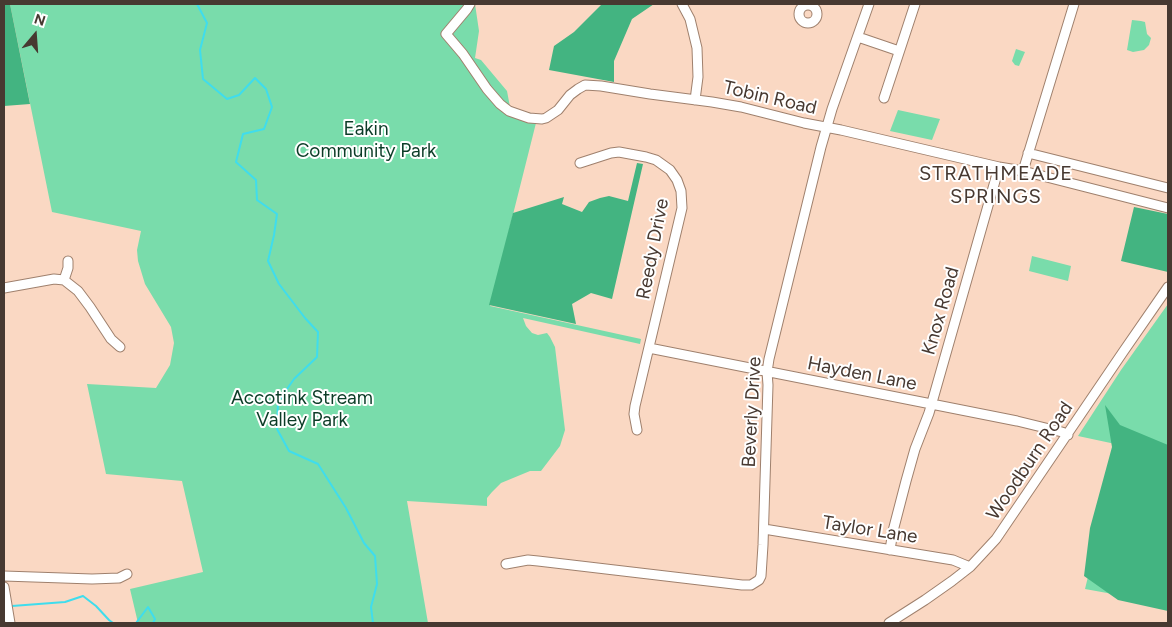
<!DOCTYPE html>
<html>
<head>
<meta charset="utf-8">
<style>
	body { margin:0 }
	#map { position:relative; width:1172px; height:627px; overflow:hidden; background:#fad8c3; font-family:Figtree,sans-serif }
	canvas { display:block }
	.frame { position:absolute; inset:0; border:5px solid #473931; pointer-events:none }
	.north { position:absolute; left:10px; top:10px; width:50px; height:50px; -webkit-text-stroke:4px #fff; paint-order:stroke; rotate:18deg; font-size:14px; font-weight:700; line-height:20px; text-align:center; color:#473931 }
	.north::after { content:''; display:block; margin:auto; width:18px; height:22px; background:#473931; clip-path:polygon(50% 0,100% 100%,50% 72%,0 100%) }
</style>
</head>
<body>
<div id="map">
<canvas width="1172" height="627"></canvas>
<div class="frame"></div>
<div class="north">N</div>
</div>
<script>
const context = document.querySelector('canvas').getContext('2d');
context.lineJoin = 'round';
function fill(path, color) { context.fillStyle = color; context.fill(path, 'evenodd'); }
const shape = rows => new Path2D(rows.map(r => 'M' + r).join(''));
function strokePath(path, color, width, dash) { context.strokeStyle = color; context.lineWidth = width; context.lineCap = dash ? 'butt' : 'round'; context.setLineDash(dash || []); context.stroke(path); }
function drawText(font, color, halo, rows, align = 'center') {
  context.font = font + ' Figtree,sans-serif'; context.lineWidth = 4; context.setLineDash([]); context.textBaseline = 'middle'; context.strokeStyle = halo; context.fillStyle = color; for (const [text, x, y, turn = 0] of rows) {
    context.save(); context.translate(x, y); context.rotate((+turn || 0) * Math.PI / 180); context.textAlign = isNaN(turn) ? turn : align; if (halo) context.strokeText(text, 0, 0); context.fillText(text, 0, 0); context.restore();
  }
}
const green = shape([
	[10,4,475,4,479,31,475,58,481,60,507,91,510,107,538,115,490,306,641,339,640,344,523,318,526,326,532,333,538,335,547,333,550,337,555,347,565,430,560,446,541,471,530,471,501,483,492,492,487,498,487,506,407,501,428,623,138,623,130,589,203,572,182,481,106,474,87,384,156,388,170,365,174,343,171,327,145,284,138,261,137,250,141,231,52,212],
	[1132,20,1141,21,1145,22,1147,34,1151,38,1149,45,1144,50,1133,52,1127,50],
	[1016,49,1025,52,1019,66,1015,65,1012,61],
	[898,110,940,119,932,140,890,131],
	[1032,256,1071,266,1068,281,1029,271],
	[1168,304,1168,604,1085,589,1120,445,1078,436,1121,370]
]);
const forest = shape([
	[4,4,10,4,30,104,4,106],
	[602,4,654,4,632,19,614,61,614,82,549,70,554,46,574,32],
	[637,163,643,164,612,299,591,293,572,304,576,324,489,305,513,213,564,197,562,204,582,212,589,202,600,198,609,196,628,201],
	[1134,207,1168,214,1168,272,1121,261],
	[1105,405,1120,425,1168,445,1168,611,1118,600,1084,576,1090,528,1112,447]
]);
const stream = shape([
	[197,4,207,23,200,50,203,79,227,99,239,95,255,78,266,89,272,107,264,129,243,134,236,162,256,180,257,200,277,214,274,235,268,261,279,284,305,318,318,332,317,357,294,379,278,402,277,429,289,451,318,464,346,508,364,543,375,556,377,584,371,607,373,623],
	[12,606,65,602,83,596,96,606,109,620,113,623],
	[136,623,148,607,155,619,153,623]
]);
const minor = shape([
	[470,4,467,9,446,34,463,54,487,89,500,104,509,111,529,118,542,119,546,118,558,110,570,95,578,89,585,85,601,86,650,94,712,102,741,107,804,123,841,130,999,167,1023,171,1168,208],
	[682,4,690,19,697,48,698,77,695,100],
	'799 14a9 9 0 1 1 18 0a9 9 0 1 1-18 0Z',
	[858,37,899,51],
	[884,98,915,4],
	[1028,153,1168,188],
	[580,163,611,153,619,152,646,157,656,160,670,170,677,180,681,191,682,208,635,406,634,414,637,430],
	[1023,171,1074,4],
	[64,280,68,268,68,261],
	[4,288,54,279,64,280,78,291,90,307,111,339,120,347],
	[649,348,1017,421,1062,432,1068,435],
	[764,529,953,560,970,567],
	[890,550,893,531,906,481,915,449,929,413,999,167],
	[506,564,528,560,538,561,742,585,751,585,759,580,761,576,763,545,768,385,767,372,769,359,821,147,832,109,869,4],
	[4,576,92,579,119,578,127,574],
	[4,587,10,623],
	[889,623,925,600,952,581,970,567,996,539,1123,352,1168,287]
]);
const streetNames = [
	["Tobin Road",770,98,13],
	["Reedy Drive",653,249,-79],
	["Knox Road",941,311,-74],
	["Hayden Lane",862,374,11],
	["Beverly Drive",752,412,-87],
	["Woodburn Road",1030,461,-56],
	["Taylor Lane",870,530,9]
];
const parkNames = [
	["Eakin",366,129],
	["Community Park",366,151],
	["Accotink Stream",302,398],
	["Valley Park",302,420]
];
const neighbourhoodNames = [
	["STRATHMEADE",996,174],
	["SPRINGS",996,197]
];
fill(green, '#79dcab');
fill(forest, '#43b481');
strokePath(stream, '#3fdded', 2);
strokePath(minor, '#9f806d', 11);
strokePath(minor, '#fff', 9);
drawText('19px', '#473931', '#fff', streetNames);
drawText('19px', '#0b3c27', '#fff', parkNames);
context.letterSpacing = '1px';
drawText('20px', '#473931', '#fff', neighbourhoodNames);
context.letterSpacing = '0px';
</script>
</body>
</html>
